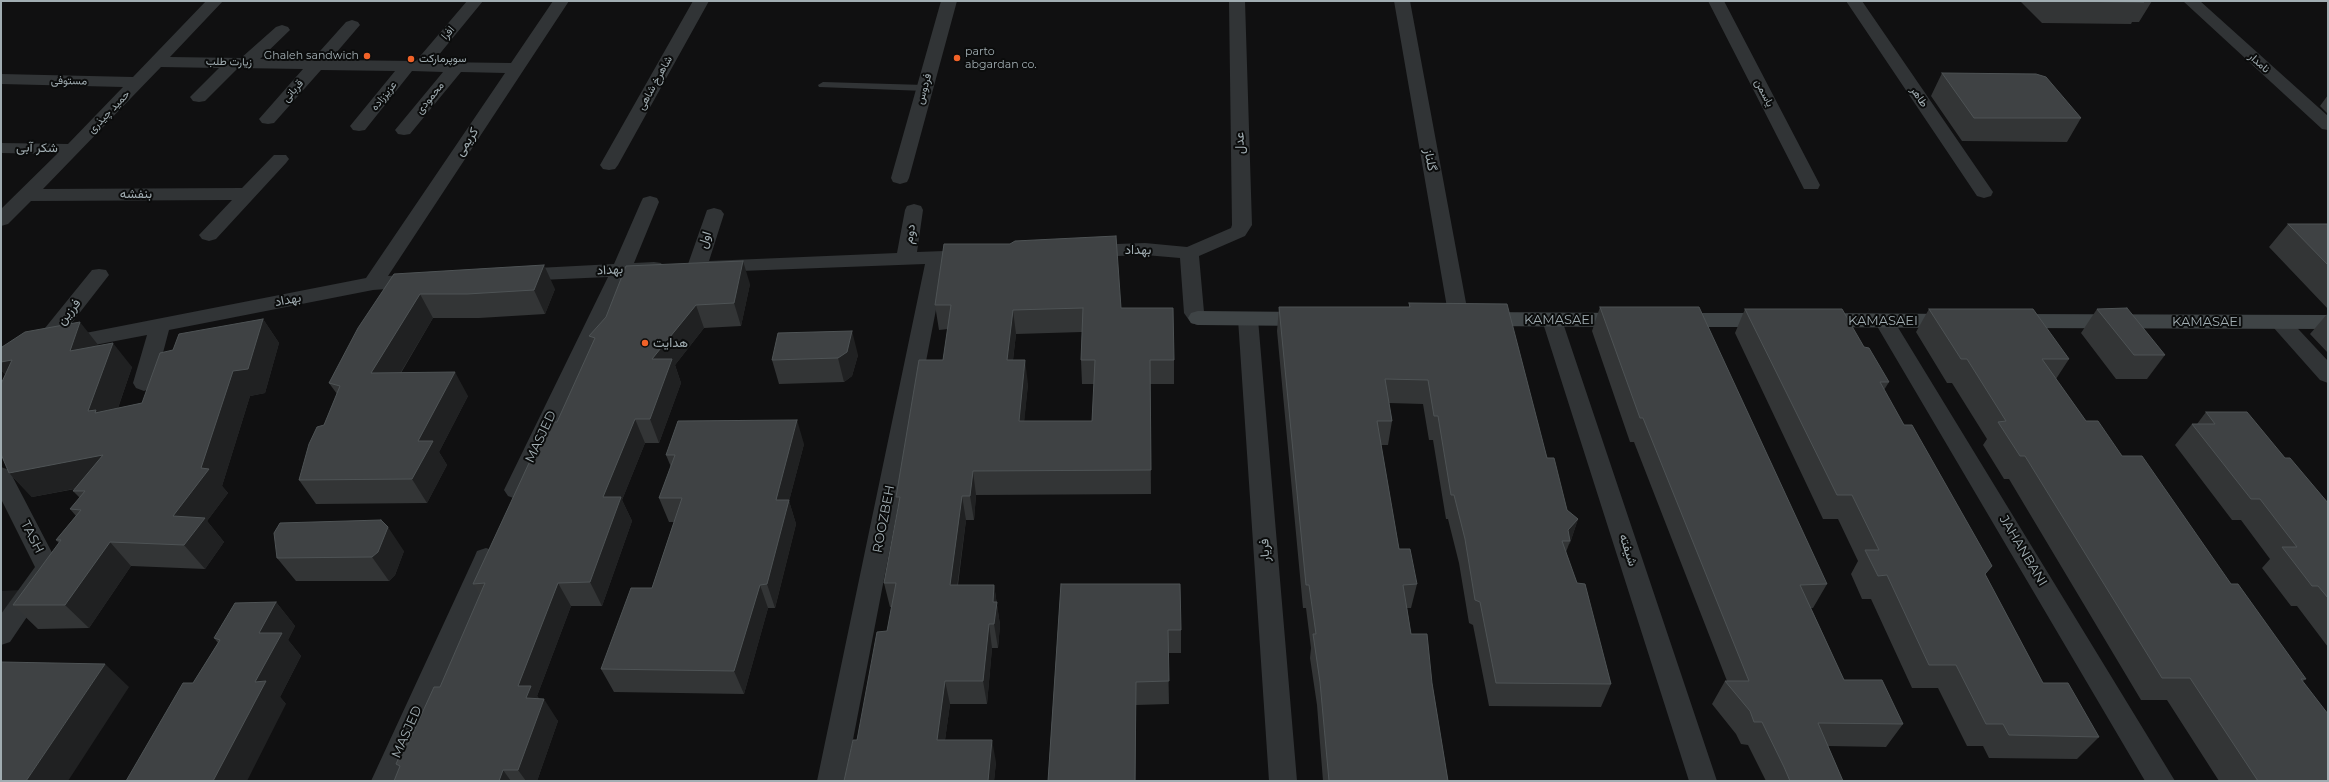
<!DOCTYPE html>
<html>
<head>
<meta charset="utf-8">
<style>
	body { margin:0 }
	#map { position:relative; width:2329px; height:782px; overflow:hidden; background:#101011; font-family:Montserrat,sans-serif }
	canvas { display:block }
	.frame { position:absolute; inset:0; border:2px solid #a1adb2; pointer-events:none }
</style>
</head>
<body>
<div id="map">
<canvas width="2329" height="782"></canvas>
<div class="frame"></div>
</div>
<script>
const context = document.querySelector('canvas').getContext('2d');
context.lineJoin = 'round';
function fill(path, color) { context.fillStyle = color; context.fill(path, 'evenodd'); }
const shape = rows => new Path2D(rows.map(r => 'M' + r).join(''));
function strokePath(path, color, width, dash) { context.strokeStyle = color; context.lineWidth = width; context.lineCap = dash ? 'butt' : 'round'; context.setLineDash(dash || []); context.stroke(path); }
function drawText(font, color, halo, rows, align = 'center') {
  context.font = font + ' Montserrat,Vazirmatn,sans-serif'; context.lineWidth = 4; context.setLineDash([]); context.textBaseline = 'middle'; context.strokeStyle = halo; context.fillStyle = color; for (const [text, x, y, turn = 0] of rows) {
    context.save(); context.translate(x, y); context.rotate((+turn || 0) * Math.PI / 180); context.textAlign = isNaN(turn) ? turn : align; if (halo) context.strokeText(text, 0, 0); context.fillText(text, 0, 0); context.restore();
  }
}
const built = shape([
	[21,590,1,618,1,591]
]);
const lane = shape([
	[823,82,925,85,930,88,925,91,819,87,818,85,823,82]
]);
const street = shape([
	[206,1,223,1,170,57,241,58,276,27,282,25,288,27,290,30,260,59,312,60,346,22,352,20,358,22,360,25,330,60,416,61,467,1,483,1,433,62,511,63,553,1,569,1,388,276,418,274,425,276,428,281,425,286,373,290,169,330,155,383,152,388,144,391,136,388,133,383,147,335,63,351,56,349,53,346,47,354,39,356,31,354,28,349,92,270,99,269,106,270,109,275,60,338,366,278,505,73,461,72,410,134,404,135,398,134,395,130,443,72,412,71,365,130,359,131,353,130,350,126,395,71,321,70,274,123,268,124,262,123,259,119,303,69,238,68,205,101,199,102,193,101,190,97,219,68,161,67,43,189,242,188,274,155,286,155,289,159,286,163,216,239,209,241,202,239,199,235,232,200,31,201,8,224,1,226,1,209,57,154,1,153,1,143,68,144,123,87,1,84,1,74,133,77,206,1],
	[693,1,709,1,618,165,615,169,609,170,603,169,600,165,693,1],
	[941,1,957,1,909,178,907,182,900,184,893,182,891,178,941,1],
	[1229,1,1245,1,1252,225,1245,236,1199,256,1204,312,1208,318,1205,323,1198,325,1191,323,1184,313,1180,258,1145,255,1088,257,1081,255,1078,251,1081,247,1088,245,1145,243,1187,247,1231,228,1232,225,1229,1],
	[1394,1,1410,1,1469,319,1466,324,1459,326,1452,324,1449,319,1394,1],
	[1708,1,1724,1,1820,185,1818,189,1804,189,1802,185,1708,1],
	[1846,1,1862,1,1993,192,1991,196,1984,198,1977,196,1846,1],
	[2183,1,2200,1,2328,116,2328,130,2322,129,2183,1],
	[650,196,657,198,659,202,634,263,654,262,661,263,664,268,661,273,654,274,628,276,524,496,516,499,508,496,504,490,608,277,518,281,511,280,508,275,511,270,518,269,614,264,641,202,643,198,650,196],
	[914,204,921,206,923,210,917,252,972,250,979,252,982,256,979,260,972,262,945,263,845,781,817,781,925,264,714,272,706,269,697,273,690,272,687,267,707,210,714,208,721,210,724,214,709,261,897,253,905,210,907,206,914,204],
	[1248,312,1255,314,1258,319,1297,781,1269,781,1238,319,1241,314,1248,312],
	[1552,313,1559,315,1562,320,1717,781,1689,781,1542,320,1545,315,1552,313],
	[1884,314,1891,316,2175,781,2145,781,1874,321,1877,316,1884,314],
	[2280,315,2287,317,2328,361,2328,383,2320,380,2273,327,2270,322,2273,317,2280,315],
	[1,467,9,470,60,568,10,642,1,645,1,614,35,567,1,499,1,467],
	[486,548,495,551,498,558,399,781,371,781,474,558,477,551,486,548]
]);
const secondary = shape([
	[1198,311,1307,312,1314,314,1317,319,1314,324,1307,326,1198,325,1191,323,1188,318,1191,313,1198,311],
	[1481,312,1625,313,1632,315,1635,320,1632,325,1625,327,1481,326,1474,324,1471,319,1474,314,1481,312],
	[1675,313,1771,313,1778,315,1781,320,1778,325,1771,327,1675,327,1668,325,1665,320,1668,315,1675,313],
	[1819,313,1953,314,1960,316,1963,321,1960,326,1953,328,1819,327,1812,325,1809,320,1812,315,1819,313],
	[2013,314,2328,315,2328,329,2013,328,2006,326,2003,321,2006,316,2013,314]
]);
const wall = shape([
	[2020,1,2152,1,2139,22,2132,22,2131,24,2042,23],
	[1942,73,2081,118,2067,142,1962,141,1931,96],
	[2328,95,2328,114,2320,106],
	[2288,224,2328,224,2328,309,2269,247],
	[944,244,1121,308,1174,360,1174,384,1150,384,1151,494,976,495,974,520,966,520,958,585,994,585,1000,625,998,648,992,648,987,704,950,704,945,740,996,762,994,781,844,781,857,740,887,631,892,607,890,607,884,583,898,508,896,497,943,360,948,329,939,330,935,305],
	[1082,332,1081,360,1082,384,1094,384,1092,421,1024,421,1028,384,1013,360,1016,334],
	[394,274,555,289,545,314,479,318,433,318,401,373,468,396,439,452,447,465,427,503,316,504,299,480,324,425,337,394,329,383],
	[750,284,741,326,704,328,675,365,681,383,659,443,645,443,622,500,632,521,602,606,571,606,537,696,558,721,537,781,394,781,400,768,396,764,440,687,480,595,473,584,557,422,592,344,589,336],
	[1409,303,1547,458,1567,510,1578,519,1570,543,1569,544,1566,552,1611,684,1601,707,1489,706,1473,625,1469,623,1459,563,1448,519,1446,519,1433,440,1429,440,1423,404,1389,403,1392,421,1388,445,1381,445,1399,549,1417,584,1411,608,1407,608,1411,634,1432,683,1448,781,1323,781,1317,705,1310,658,1311,648,1306,608,1303,608,1277,331,1279,307,1409,307],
	[1600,307,1827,584,1813,608,1811,608,1844,680,1903,724,1886,747,1828,746,1843,781,1766,781,1748,745,1741,744,1736,734,1712,704,1725,681,1727,681,1634,442,1630,442,1592,331],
	[1745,309,1864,347,1889,382,1884,390,1985,574,2043,683,2099,737,2077,759,1989,758,1983,746,1967,746,1938,688,1912,688,1871,599,1862,599,1851,574,1858,561,1838,519,1823,519,1735,333],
	[1929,309,2069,359,2056,379,2086,421,2122,456,2231,584,2306,679,2303,681,2328,781,2219,781,2167,700,2141,700,2009,479,2004,479,1983,445,1987,439,1952,383,1947,383,1916,332],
	[2097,309,2165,355,2147,379,2116,379,2081,333],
	[2328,313,2328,353,2310,334],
	[263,319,279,343,265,393,250,396,222,486,228,493,207,521,224,542,205,569,131,566,89,628,38,629,13,605,59,543,56,540,76,516,70,509,80,498,73,491,75,489,32,497,9,473,5,374,1,370,1,349,99,346,132,367,118,408,142,403,173,350],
	[858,355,852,376,844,382,779,384,772,360],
	[2206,412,2285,458,2328,503,2328,647,2297,606,2291,606,2262,568,2270,559,2241,520,2232,520,2175,445,2192,424,2197,424],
	[804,444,789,501,796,524,775,608,768,608,744,694,614,692,601,669,652,588,674,522,669,522,659,498,671,467,666,455],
	[404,551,395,575,389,581,296,581,277,558],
	[1061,584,1181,630,1181,653,1168,653,1169,704,1136,705,1136,781,1048,781],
	[276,602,295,626,288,640,301,656,280,697,286,704,193,683,218,643,214,638]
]);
const shadedWall = shape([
	[743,261,750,284,741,326,734,303],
	[544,265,555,289,545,314,534,290],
	[420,294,433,318,386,397,371,373],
	[696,305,704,328,675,365,681,383,659,443,650,419,652,359],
	[1013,310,1016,334,1010,384,1007,360],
	[263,319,279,343,265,393,250,396,222,486,228,493,207,521,224,542,205,569,184,545,173,516,201,468,233,371],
	[80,322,99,346,70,351],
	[852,331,858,355,852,376,844,382,838,358],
	[113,343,132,367,111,428,88,411],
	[12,360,16,387,1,370,1,362],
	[1025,360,1028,384,1022,445,1019,421],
	[455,372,468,396,439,452,447,465,427,503,412,479,418,441],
	[635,419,645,443,622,500,632,521,602,606,590,582,603,497],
	[797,420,804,444,789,501,796,524,775,608,767,584,776,500],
	[103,455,124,479,32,497,9,473],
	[973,471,976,495,974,520,970,496],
	[962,496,966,520,954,609,950,585],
	[1578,519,1570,543,1569,544,1570,541,1568,530],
	[388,527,404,551,395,575,389,581,372,557],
	[110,542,131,566,89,628,65,605],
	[558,583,571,606,537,696,542,704,544,699,558,721,537,781,526,781,518,770,518,686],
	[760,585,768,608,744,694,734,671],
	[994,585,1000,625,998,648,994,624,993,602],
	[276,602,295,626,288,640,301,656,280,697,286,704,247,781,213,781,255,682,259,633],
	[989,624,992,648,987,704,983,681],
	[105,664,129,687,68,781,26,781],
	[945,681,950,704,942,762,937,740],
	[1136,682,1136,781,1135,781],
	[992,740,996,762,994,781,988,781],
	[503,770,511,781,499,781]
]);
const building = shape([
	[2054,1,2143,1,2144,2,2054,1],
	[1942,73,2036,74,2046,77,2081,118,1974,118,1942,73],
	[2288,224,2328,224,2328,265,2288,224],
	[1116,236,1121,308,1173,308,1174,360,1150,360,1151,470,973,471,970,496,962,496,950,585,994,585,993,602,997,602,994,624,989,624,983,681,945,681,937,740,992,740,988,781,844,781,853,740,857,740,877,632,887,631,896,583,884,583,900,497,896,497,919,360,943,360,951,305,935,305,944,244,1010,244,1015,241,1116,236],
	[1083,308,1081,360,1095,360,1092,421,1019,421,1025,360,1007,360,1013,310,1083,308],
	[743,261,734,303,696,305,652,359,672,359,650,419,635,419,603,497,621,497,590,582,558,583,518,686,531,686,526,698,544,699,518,770,503,770,499,781,394,781,400,766,396,764,405,744,408,744,434,687,440,687,485,583,473,584,548,422,557,422,595,338,589,336,606,317,626,266,743,261],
	[544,265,534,290,467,294,420,294,371,373,455,372,418,441,433,441,412,479,299,480,309,444,317,427,324,425,340,386,329,383,358,328,394,274,544,265],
	[1409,303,1507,304,1547,458,1554,458,1567,510,1578,519,1568,530,1570,541,1562,541,1577,583,1585,584,1611,684,1496,683,1480,602,1475,600,1465,539,1454,495,1451,495,1438,416,1434,416,1428,380,1385,379,1392,421,1377,421,1399,549,1410,549,1417,584,1403,585,1411,634,1427,634,1432,683,1448,781,1329,781,1320,682,1313,634,1316,634,1309,585,1306,585,1279,307,1410,307,1409,303],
	[1600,307,1699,307,1827,584,1800,585,1844,680,1882,680,1903,724,1818,723,1843,781,1790,781,1784,767,1762,722,1754,722,1750,711,1725,681,1749,681,1643,418,1640,418,1600,307],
	[2127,308,2165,355,2134,355,2097,309,2127,308],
	[1745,309,1842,309,1864,347,1869,348,1889,382,1880,382,1904,425,1912,425,1992,566,1985,574,2043,683,2068,683,2099,737,2009,735,2003,724,1986,724,1956,665,1929,665,1887,575,1878,576,1865,550,1879,550,1852,495,1837,495,1745,309],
	[1929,309,2033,309,2069,359,2042,359,2086,421,2098,421,2122,456,2142,456,2231,584,2238,584,2306,679,2301,679,2328,714,2328,781,2258,781,2190,678,2162,678,2025,456,2020,456,1998,422,2006,421,1967,359,1961,359,1929,309],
	[263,319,248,369,233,371,201,468,209,469,173,516,205,518,184,545,110,542,65,605,13,605,61,540,56,540,81,510,70,509,85,491,73,491,103,455,9,473,1,454,1,384,12,360,1,362,1,349,2,347,25,332,80,322,70,351,113,343,88,411,96,410,95,413,142,403,160,353,173,350,179,334,263,319],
	[852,331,847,352,838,358,772,360,778,333,852,331],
	[2206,412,2247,412,2285,458,2290,458,2328,503,2328,598,2318,586,2312,586,2282,547,2297,547,2260,499,2251,499,2192,424,2215,424,2206,412],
	[797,420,776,500,789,500,767,584,760,585,734,671,601,669,631,588,652,588,682,498,659,498,675,455,666,455,678,421,797,420],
	[381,520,388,527,378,552,372,557,277,558,274,533,280,523,381,520],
	[1061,584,1180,584,1181,630,1168,630,1169,681,1136,682,1135,781,1048,781,1061,584],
	[276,602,259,633,282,633,255,682,266,681,213,781,126,781,183,683,193,683,220,640,214,638,235,603,276,602],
	[1,662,105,664,26,781,1,781,1,662]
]);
const markers = [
	[367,56,4,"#f16228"],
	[957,58,4,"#f16228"],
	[411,59,4,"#f16228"],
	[645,343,4,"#f16228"]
];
const farStreetnames = [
	["افرا",448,33,-50],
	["زیارت طلب",229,62,1],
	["نامدار",2259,63,42],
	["مستوفی",69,81,1],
	["شاهرخ شاهی",655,83,-61],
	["فردوس",924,89,-74],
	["قربانی",293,91,-49],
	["یاسمن",1764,93,63],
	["عزیززاده",384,96,-51],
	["طاهر",1919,97,56],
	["محمودی",430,98,-51],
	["حمید چیذری",109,112,-46]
];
const farPoinames = [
	["parto",965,52],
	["abgardan co.",965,65],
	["Ghaleh sandwich",359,56,"right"],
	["سوپرمارکت",419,59]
];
const streetNames = [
	["کریمی",467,142,-56],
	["عدل",1240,143,-91],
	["شکر آبی",37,148,1],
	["گلناز",1430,160,80],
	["بنفشه",136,194],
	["دوم",910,234,-81],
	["اول",705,240,-72],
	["بهداد",1138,250],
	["بهداد",610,270,-3],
	["بهداد",288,300,-11],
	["فرزین",69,312,-51],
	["KAMASAEI",1559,320],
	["KAMASAEI",1883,321],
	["KAMASAEI",2207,322],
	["MASJED",541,437,-65],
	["ROOZBEH",884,519,-79],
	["TASH",32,537,63],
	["فریار",1265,550,-94],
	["شیفته",1628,550,72],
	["JAHANBANI",2023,551,59],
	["MASJED",407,732,-66]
];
const poiNames = [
	["هدایت",653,343]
];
fill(built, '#1c1d1e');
fill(lane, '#313436');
fill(street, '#313436');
fill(secondary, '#3f4446');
fill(wall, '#333536');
fill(shadedWall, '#202122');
fill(building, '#3f4244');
strokePath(building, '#4e5355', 1);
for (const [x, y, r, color] of markers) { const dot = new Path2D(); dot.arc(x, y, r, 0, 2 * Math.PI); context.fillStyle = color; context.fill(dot); strokePath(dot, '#0b0c0c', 1.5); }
drawText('11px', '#a1adb2', '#0b0c0c', farStreetnames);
drawText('11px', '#a1adb2', '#0b0c0c', farPoinames, 'left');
drawText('13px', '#a1adb2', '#0b0c0c', streetNames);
drawText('13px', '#a1adb2', '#0b0c0c', poiNames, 'left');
</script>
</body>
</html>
